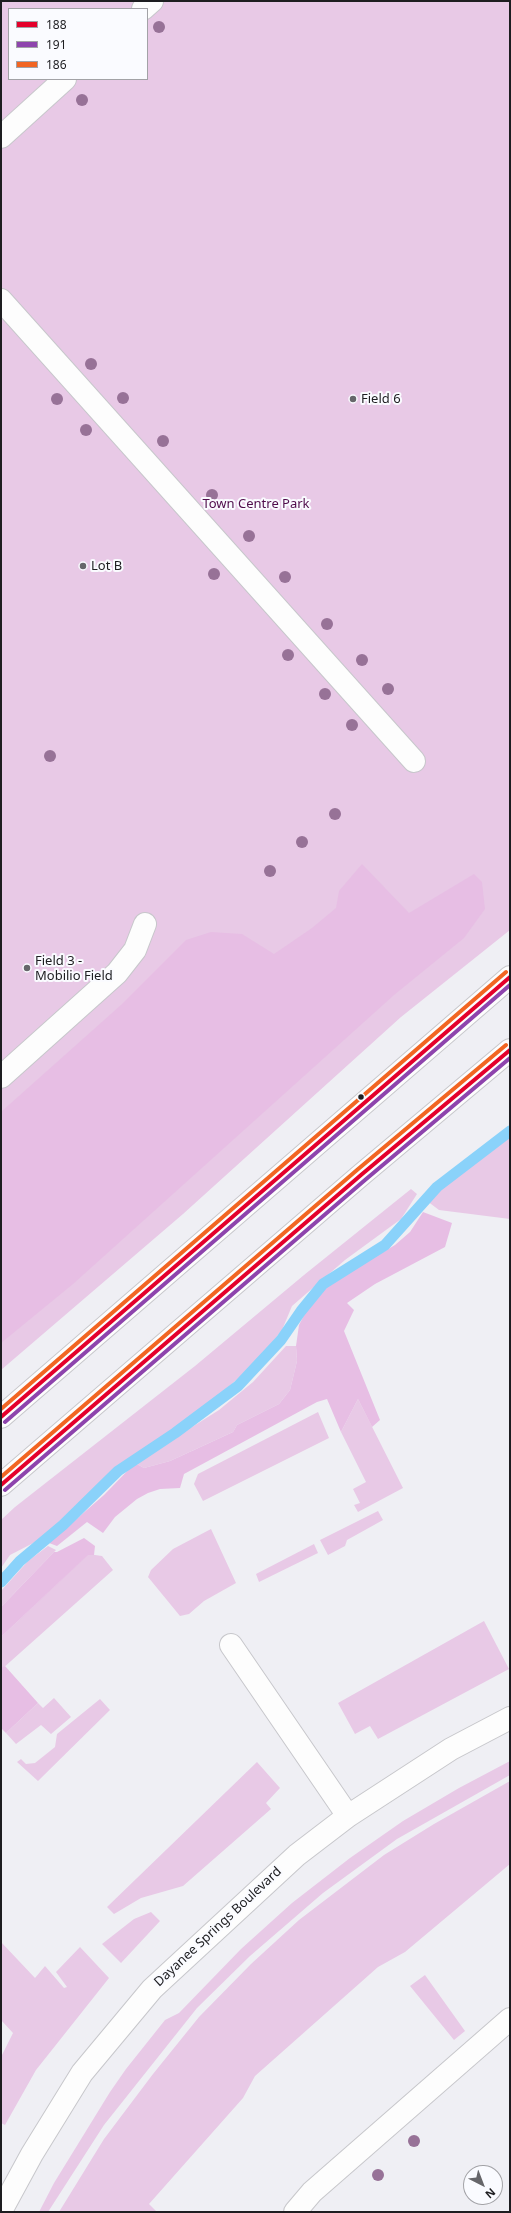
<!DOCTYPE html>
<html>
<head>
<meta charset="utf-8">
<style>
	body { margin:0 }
	#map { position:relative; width:511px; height:2213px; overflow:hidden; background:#efeff4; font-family:"Noto Sans",sans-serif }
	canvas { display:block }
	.frame { position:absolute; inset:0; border:2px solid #1d1d20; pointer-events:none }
	.legend { position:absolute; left:8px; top:8px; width:140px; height:72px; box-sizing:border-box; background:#fafbff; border:1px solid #a2a2a6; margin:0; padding:5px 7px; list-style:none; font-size:12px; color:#1d1d20 }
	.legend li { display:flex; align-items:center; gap:8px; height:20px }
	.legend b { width:20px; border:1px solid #a2a2a6 }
	.north { position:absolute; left:463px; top:2165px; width:40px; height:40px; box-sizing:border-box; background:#fafbff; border:1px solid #a2a2a6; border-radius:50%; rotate:138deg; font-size:11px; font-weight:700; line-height:16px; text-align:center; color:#1d1d20 }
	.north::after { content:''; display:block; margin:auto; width:14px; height:18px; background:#66666a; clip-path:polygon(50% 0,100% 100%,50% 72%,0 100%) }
</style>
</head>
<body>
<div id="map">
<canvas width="511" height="2213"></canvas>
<div class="frame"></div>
<ul class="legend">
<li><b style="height:5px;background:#e4002b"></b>188</li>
<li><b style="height:5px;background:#8e44ad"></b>191</li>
<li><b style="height:5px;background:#f26522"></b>186</li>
</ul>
<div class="north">N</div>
</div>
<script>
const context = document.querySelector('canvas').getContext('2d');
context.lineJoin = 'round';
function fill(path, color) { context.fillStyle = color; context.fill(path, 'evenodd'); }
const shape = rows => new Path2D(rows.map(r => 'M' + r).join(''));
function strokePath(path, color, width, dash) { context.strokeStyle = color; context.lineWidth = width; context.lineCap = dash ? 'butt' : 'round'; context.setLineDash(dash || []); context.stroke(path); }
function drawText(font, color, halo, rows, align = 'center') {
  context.font = font + ' "Noto Sans",sans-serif'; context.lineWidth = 4; context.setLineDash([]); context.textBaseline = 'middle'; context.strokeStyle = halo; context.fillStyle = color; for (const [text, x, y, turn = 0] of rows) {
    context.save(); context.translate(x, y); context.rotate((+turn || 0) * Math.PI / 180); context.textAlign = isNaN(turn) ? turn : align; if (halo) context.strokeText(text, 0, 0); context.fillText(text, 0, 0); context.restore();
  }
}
const green = shape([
	[1,1,510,1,510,930,401,1017,183,1214,1,1370],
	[9,9,147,9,147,79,9,79],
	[510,1135,510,1219,439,1210,427,1201],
	[411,1189,417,1194,401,1219,345,1260,292,1306,282,1330,259,1360,209,1404,115,1468,41,1539,10,1555,1,1568,1,1520,15,1507,195,1366,304,1275],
	[286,1346,296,1346,297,1361,290,1390,279,1404,237,1425,233,1432,170,1461,144,1468,135,1463,219,1410,253,1382],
	[358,1399,403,1488,358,1512,354,1505,360,1503,353,1489,366,1482,341,1432],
	[318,1412,329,1438,203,1501,194,1484,198,1474],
	[378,1511,383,1520,347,1540,345,1546,328,1555,320,1540],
	[211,1529,236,1583,204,1601,189,1614,180,1616,148,1577,151,1570,173,1549],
	[314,1544,318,1553,259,1582,256,1574],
	[48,1546,56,1550,1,1607,1,1591,28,1561],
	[88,1554,102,1556,113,1570,2,1669,1,1637],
	[484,1621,509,1669,378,1739,370,1726,355,1734,338,1703],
	[54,1698,71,1717,51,1734,41,1725,16,1744,6,1733,38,1703,43,1708],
	[100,1699,110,1710,38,1781,17,1762,21,1759,26,1764,35,1763,55,1747,57,1734],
	[510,1761,510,1775,397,1839,323,1893,250,1956,197,2008,104,2125,48,2212,39,2212,54,2183,110,2092,126,2069,165,2020,179,2013,241,1949,292,1903,350,1858,403,1821,459,1788],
	[257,1762,280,1788,266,1803,271,1809,183,1886,141,1898,114,1914,107,1907],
	[510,1781,510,1864,405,1952,378,1967,255,2076,243,2098,149,2204,157,2212,59,2212,104,2139,153,2074,199,2017,251,1964,299,1920,384,1855,434,1824],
	[151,1912,160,1921,121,1963,102,1944,134,1919],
	[1,1942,35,1978,45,1966,64,1988,67,1987,56,1972,80,1947,109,1978,36,2070,5,2125,1,2123,1,2057,13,2033,1,2020],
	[425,1975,465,2031,454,2040,410,1986]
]);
const forest = shape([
	[362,864,409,913,474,874,482,882,485,909,464,938,394,995,73,1284,1,1343,1,1112,121,1005,186,940,211,932,242,934,274,954,312,928,336,908,339,891],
	[423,1212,452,1223,445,1247,375,1284,347,1303,354,1310,344,1331,380,1420,372,1427,358,1399,341,1432,327,1399,317,1402,184,1474,180,1488,160,1489,148,1493,137,1499,115,1517,103,1533,87,1522,57,1546,49,1543,104,1495,135,1463,144,1468,170,1461,233,1432,237,1425,279,1404,290,1390,297,1361,296,1346,299,1325,312,1300,333,1282,395,1245,410,1232],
	[84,1538,95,1546,94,1555,88,1555,1,1637,1,1607,54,1552,57,1552],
	[5,1666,38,1703,6,1733,1,1728,1,1668]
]);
const stream = shape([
	[1,1582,20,1561,63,1525,118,1471,175,1433,238,1386,281,1340,301,1311,323,1284,385,1245,437,1187,510,1131]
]);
const minor = shape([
	[143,9,152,1],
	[1,137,65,79],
	[1,300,414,761],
	[1,1077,117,973,135,950,145,924],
	[231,1645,348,1816],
	[1,2211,32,2154,82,2073,152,1989,297,1855,348,1816,451,1749,510,1718],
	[295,2212,312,2192,510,2019]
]);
const major = shape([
	[1,1417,510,977],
	[1,1485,361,1175,510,1050]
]);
const bus1 = shape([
	[1,1417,510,977],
	[1,1485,361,1175,510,1050]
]);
const bus2 = shape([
	[5,1422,510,985],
	[5,1490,365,1180,510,1058]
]);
const bus3 = shape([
	[1,1409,506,972],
	[1,1477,357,1170,506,1045]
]);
const trees = [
	[159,27],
	[82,100],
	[91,364],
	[123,398],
	[57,399],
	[86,430],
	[163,441],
	[212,495],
	[249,536],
	[214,574],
	[285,577],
	[327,624],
	[288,655],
	[362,660],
	[388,689],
	[325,694],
	[352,725],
	[50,756],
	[335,814],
	[302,842],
	[270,871],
	[414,2141],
	[378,2175]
];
const markers = [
	[353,399,4,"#66666a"],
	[83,566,4,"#66666a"],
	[27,968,4,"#66666a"],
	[361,1097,3.5,"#1d1d20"]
];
const poiNames = [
	["Field 6",361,399],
	["Lot B",91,566],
	["Field 3 -",35,961],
	["Mobilio Field",35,976]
];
const parkNames = [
	["Town Centre Park",256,504]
];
const streetNames = [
	["Dayanee Springs Boulevard",218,1927,-43]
];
fill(green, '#e8c9e6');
fill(forest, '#e7bee4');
strokePath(stream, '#8ad2fa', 11);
strokePath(minor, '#c7c7cb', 24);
strokePath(major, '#c7c7cb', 24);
strokePath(minor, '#fdfdfd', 22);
strokePath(major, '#fdfdfd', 22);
strokePath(bus1, '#e4002b', 4);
strokePath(bus2, '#8e44ad', 4);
strokePath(bus3, '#f26522', 4);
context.fillStyle = '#977297';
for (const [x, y] of trees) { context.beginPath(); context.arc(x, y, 6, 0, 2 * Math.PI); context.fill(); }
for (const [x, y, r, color] of markers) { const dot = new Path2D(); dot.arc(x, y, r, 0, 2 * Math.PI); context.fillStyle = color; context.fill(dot); strokePath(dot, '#fafbff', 1.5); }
drawText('13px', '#1d1d20', '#fafbff', poiNames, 'left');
drawText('13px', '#4f0c4b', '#fafbff', parkNames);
drawText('13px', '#1d1d20', '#fafbff', streetNames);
</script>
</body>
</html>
